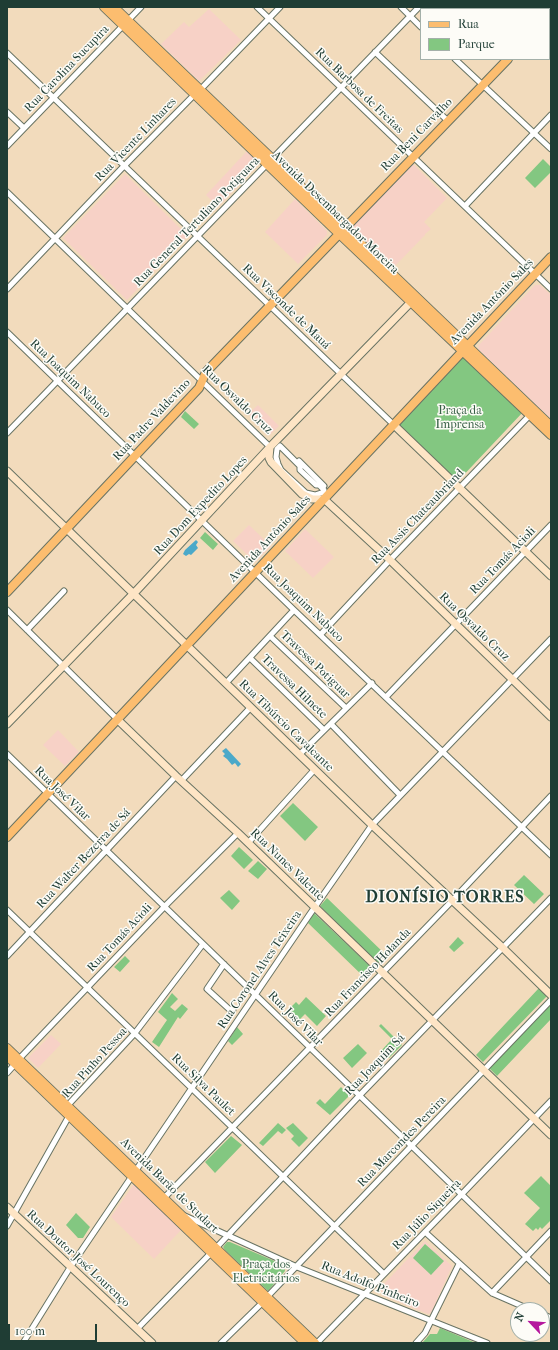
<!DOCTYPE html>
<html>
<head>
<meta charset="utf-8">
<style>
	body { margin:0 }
	#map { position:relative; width:558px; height:1350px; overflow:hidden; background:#f2dbbc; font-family:"IM FELL French Canon",serif }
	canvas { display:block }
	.frame { position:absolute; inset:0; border:8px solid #1f3d34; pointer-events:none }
	.legend { position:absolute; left:420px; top:8px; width:130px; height:52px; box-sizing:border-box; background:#fdfcf7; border:1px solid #a4b0a9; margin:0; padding:5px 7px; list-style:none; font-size:12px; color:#1f3d34 }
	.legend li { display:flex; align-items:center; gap:8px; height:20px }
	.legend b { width:20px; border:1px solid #a4b0a9 }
	.north { position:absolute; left:510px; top:1302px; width:40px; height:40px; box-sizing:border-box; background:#fdfcf7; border:1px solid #a4b0a9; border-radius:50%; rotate:296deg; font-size:11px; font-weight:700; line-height:16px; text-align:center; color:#1f3d34 }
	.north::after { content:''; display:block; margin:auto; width:14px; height:18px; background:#b5179e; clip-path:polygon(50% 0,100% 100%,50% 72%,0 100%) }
	.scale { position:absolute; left:8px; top:1324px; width:89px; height:18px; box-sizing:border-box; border:2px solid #1f3d34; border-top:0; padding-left:5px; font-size:12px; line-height:14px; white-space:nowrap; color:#1f3d34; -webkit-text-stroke:3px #fdfcf7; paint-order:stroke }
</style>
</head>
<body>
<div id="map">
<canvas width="558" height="1350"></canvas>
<div class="frame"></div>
<ul class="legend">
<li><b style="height:5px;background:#fcbd6f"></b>Rua</li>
<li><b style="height:11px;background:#83c781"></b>Parque</li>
</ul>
<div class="north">N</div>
<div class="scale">100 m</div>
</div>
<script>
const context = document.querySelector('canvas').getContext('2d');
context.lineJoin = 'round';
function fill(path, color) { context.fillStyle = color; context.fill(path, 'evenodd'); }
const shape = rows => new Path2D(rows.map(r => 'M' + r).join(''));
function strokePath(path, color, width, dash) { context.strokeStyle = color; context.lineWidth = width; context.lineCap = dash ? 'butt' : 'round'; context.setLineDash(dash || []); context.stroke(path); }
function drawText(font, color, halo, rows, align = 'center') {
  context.font = font + ' "IM FELL French Canon",serif'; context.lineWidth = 3; context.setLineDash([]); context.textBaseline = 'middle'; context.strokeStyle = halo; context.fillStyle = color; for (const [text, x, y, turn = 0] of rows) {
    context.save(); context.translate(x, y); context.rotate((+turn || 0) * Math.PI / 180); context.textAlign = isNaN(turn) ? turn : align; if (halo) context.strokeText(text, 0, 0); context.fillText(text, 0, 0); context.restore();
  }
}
const built = shape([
	[209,9,241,40,199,81,161,44,184,22,189,27],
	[247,151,257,160,258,165,218,207,206,195],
	[411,165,414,165,447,198,424,222,431,229,425,234,425,235,393,268,353,230,353,225],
	[125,174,188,236,127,300,63,238],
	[295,199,327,231,327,235,298,264,265,232],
	[535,285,540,285,551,295,551,419,478,349,479,345],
	[258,405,279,426,270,435,248,414],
	[249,525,271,546,255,562,233,541],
	[305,529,334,557,313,578,285,551],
	[58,730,79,752,65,766,43,745],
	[51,1035,61,1044,38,1068,28,1058],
	[134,1184,181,1230,154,1259,111,1217],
	[425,1241,452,1266,431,1313,428,1314,382,1295,381,1287]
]);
const green = shape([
	[543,159,551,167,551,172,535,188,525,178],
	[463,355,523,412,458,481,398,424],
	[185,411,199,424,194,429,181,417],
	[205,532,218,544,213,550,200,538],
	[293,803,318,827,305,841,280,816],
	[239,847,253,860,244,869,231,856],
	[258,861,267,869,258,879,248,871],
	[524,875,544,894,534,904,514,885],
	[229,890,240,901,232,910,220,898],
	[327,898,386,955,378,963,320,906],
	[314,913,373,969,365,978,308,923],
	[458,937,464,943,454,952,449,947],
	[125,956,130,961,120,972,114,967],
	[539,988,547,996,483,1062,476,1055],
	[172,993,178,999,170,1007,175,1011,182,1004,188,1009,180,1019,178,1017,159,1047,152,1042,167,1020,158,1012],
	[306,997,326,1016,317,1026,305,1014,296,1023,285,1013,296,1002,299,1005],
	[551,1003,551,1019,497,1076,489,1068],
	[381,1024,402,1045,389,1058,381,1051,392,1039,379,1026],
	[237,1027,243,1034,232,1045,228,1041],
	[358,1044,367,1053,352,1068,343,1058],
	[341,1087,349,1096,330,1115,316,1103,320,1099,325,1104],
	[278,1123,286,1130,282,1134,278,1131,263,1146,259,1143],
	[293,1123,308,1138,299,1147,291,1139,294,1136,286,1128],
	[231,1136,242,1145,215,1173,205,1162],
	[541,1176,551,1186,551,1220,542,1229,540,1227,538,1230,536,1228,533,1231,525,1224,540,1208,524,1193],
	[76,1213,90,1227,83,1238,78,1238,66,1225],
	[227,1242,230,1242,284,1265,285,1271,268,1291,225,1250,223,1247],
	[425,1244,444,1261,431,1275,413,1258],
	[440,1328,476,1343,422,1343,430,1334,437,1334]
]);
const water = shape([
	[196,540,198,542,196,545,198,548,191,555,189,554,186,556,183,554,185,550],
	[226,748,241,764,238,767,235,763,232,765,227,759,223,756,225,754,222,751]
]);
const street = shape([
	[257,7,551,289],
	[401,7,421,27],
	[546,7,548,9],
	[375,52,448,121],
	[7,53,394,425],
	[455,59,551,149],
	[7,112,24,128],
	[7,146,141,7],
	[7,192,270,447],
	[465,206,551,115],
	[7,289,124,166,195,94,200,90,280,7],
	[7,332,294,610,551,855],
	[7,433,419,7],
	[280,446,300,466,300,470,316,485,319,485,324,490,324,492,315,495,306,493,281,470,278,464,276,457,277,449,280,446],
	[299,461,324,486],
	[7,610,118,720],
	[27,630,64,591],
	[321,634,390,560,530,415],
	[270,636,346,708],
	[250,658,324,730],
	[226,683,294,610],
	[386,697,551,525],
	[331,724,400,795],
	[7,754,551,1281],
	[300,754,372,683],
	[181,781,251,707],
	[248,843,315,769],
	[7,910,384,1274],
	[7,956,176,776],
	[224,964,207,989,229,1009,233,1010],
	[19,1059,168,903,238,833],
	[7,1073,15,1064],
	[164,1198,449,904,551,796],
	[185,1216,297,1267,487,1343],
	[7,1226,69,1116,68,1105,135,1033,203,944],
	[425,1232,492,1293,531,1310],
	[216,1248,359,1096,551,898],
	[492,1293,551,1231],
	[267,1297,551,1000],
	[542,1314,551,1318],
	[137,1329,211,1253],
	[23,1343,71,1266,310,914,372,825,551,639],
	[221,1343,263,1302],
	[317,1343,462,1194,551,1101],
	[416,1343,425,1333,459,1264]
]);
const secondary = shape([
	[394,425,551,576],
	[270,447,269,458,271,462,302,494,312,499,324,499,390,560,551,717],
	[7,471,372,825,503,948,551,995],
	[118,720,176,776,238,833,551,1135],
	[7,724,138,589,270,447,411,302],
	[7,1207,152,1343]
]);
const primary = shape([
	[104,7,333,228,551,435],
	[114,7,551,426],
	[549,17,551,15],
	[7,592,199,388,206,372,508,59],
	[7,837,551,257],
	[7,1048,315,1343],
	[7,1056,305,1343]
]);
const streetNames = [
	["Rua Carolina Sucupira",67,69,-46],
	["Rua Barbosa de Freitas",359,91,44],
	["Rua Beni Carvalho",417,135,-46],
	["Rua Vicente Linhares",136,140,-46],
	["Avenida Desembargador Moreira",335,213,44],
	["Rua General Tertuliano Potiguara",197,222,-46],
	["Avenida Antônio Sales",492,302,-46],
	["Rua Visconde de Mauá",286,307,44],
	["Rua Joaquim Nabuco",70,379,44],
	["Rua Osvaldo Cruz",237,400,44],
	["Rua Padre Valdevino",152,420,-47],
	["Rua Dom Expedito Lopes",201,506,-47],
	["Rua Assis Chateaubriand",418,517,-46],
	["Avenida Antônio Sales",270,539,-47],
	["Rua Tomás Acioli",503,561,-46],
	["Rua Joaquim Nabuco",303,603,44],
	["Rua Osvaldo Cruz",474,627,44],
	["Travessa Potiguar",315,665,44],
	["Travessa Hilnete",294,687,44],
	["Rua Tibúrcio Cavalcante",286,726,44],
	["Rua José Vilar",62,794,44],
	["Rua Walter Bezerra de Sá",84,859,-47],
	["Rua Nunes Valente",287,865,44],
	["Rua Tomás Acioli",120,938,-47],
	["Rua Coronel Alves Teixeira",260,970,-56],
	["Rua Francisco Holanda",368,973,-46],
	["Rua José Vilar",295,1019,45],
	["Rua Pinho Pessoa",95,1063,-48],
	["Rua Joaquim Sá",375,1065,-46],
	["Rua Silva Paulet",203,1085,44],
	["Rua Marcondes Pereira",402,1142,-46],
	["Avenida Barão de Studart",169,1186,44],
	["Rua Júlio Siqueira",427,1215,-46],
	["Rua Doutor José Lourenço",78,1259,43],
	["Rua Adolfo Pinheiro",370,1285,22]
];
const parkNames = [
	["Praça da",460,411],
	["Imprensa",460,425],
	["Praça dos",266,1265],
	["Eletricitários",266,1279]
];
const districtNames = [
	["DIONÍSIO TORRES",445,898]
];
fill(built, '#f7d1c6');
fill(green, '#83c781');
fill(water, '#4ba9c9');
strokePath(street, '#697464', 7);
strokePath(secondary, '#697464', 9);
strokePath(primary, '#697464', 10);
strokePath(street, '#fff', 5);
strokePath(secondary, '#fee5c5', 7);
strokePath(primary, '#fcbd6f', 8);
drawText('12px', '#1f3d34', '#fdfcf7', streetNames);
drawText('12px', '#386047', '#fdfcf7', parkNames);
context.letterSpacing = '1px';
drawText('bold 16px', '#1f3d34', '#fdfcf7', districtNames);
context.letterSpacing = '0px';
</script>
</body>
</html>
